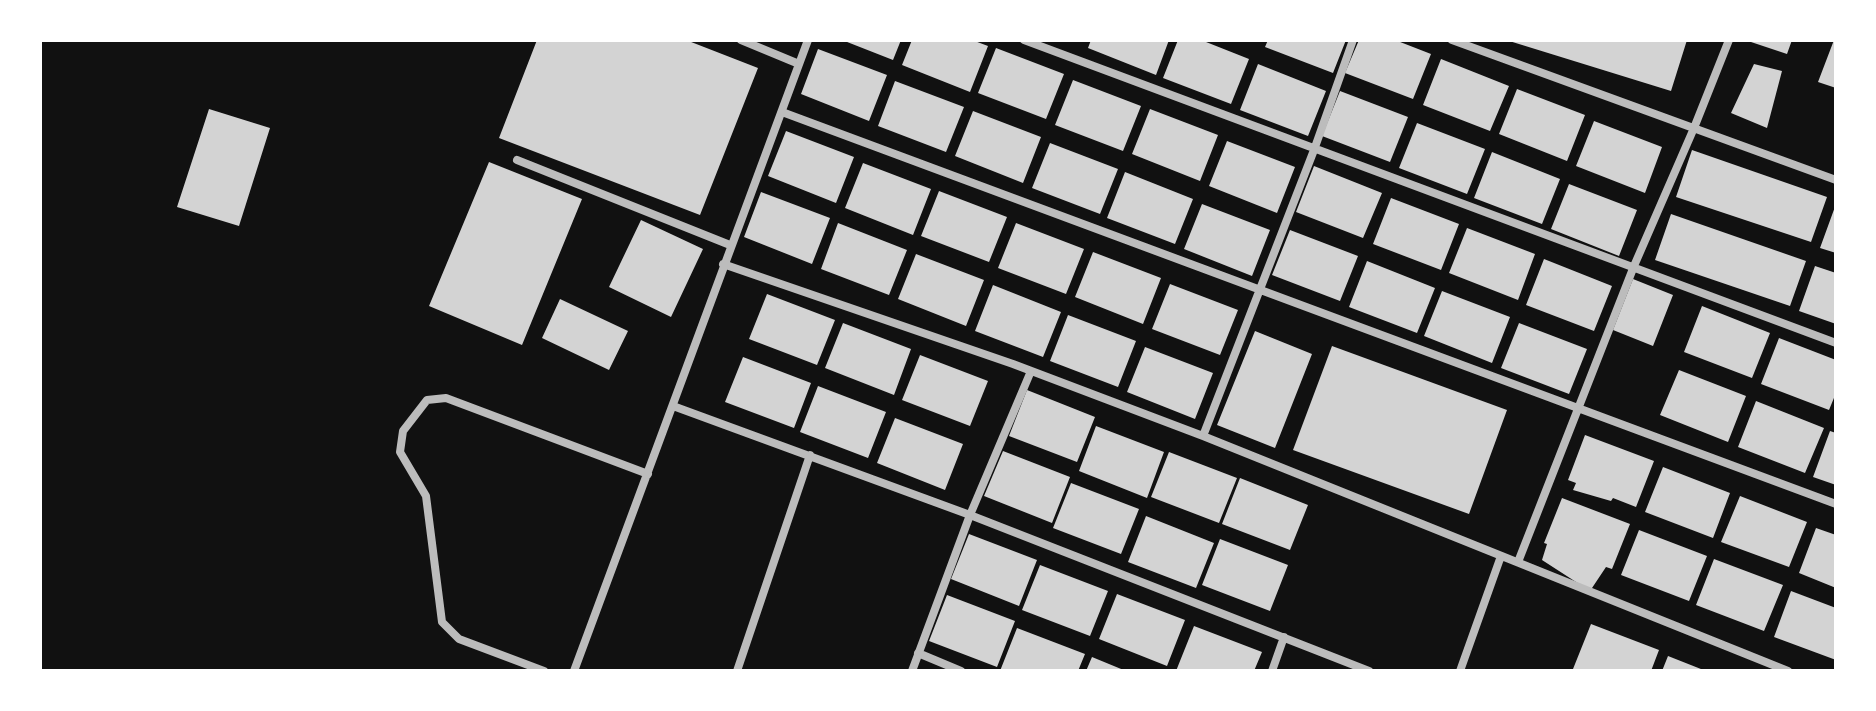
<!DOCTYPE html>
<html>
<head>
<meta charset="utf-8">
<style>
	body { margin:0 }
	#map { position:relative; width:1876px; height:711px; overflow:hidden; background:#111; font-family:"Open Sans",sans-serif }
	canvas { display:block }
	.frame { position:absolute; inset:0; border:42px solid #fff; pointer-events:none }
</style>
</head>
<body>
<div id="map">
<canvas width="1876" height="711"></canvas>
<div class="frame"></div>
</div>
<script>
const context = document.querySelector('canvas').getContext('2d');
context.lineJoin = 'round';
function fill(path, color) { context.fillStyle = color; context.fill(path, 'evenodd'); }
const shape = rows => new Path2D(rows.map(r => 'M' + r).join(''));
function strokePath(path, color, width, dash) { context.strokeStyle = color; context.lineWidth = width; context.lineCap = dash ? 'butt' : 'round'; context.setLineDash(dash || []); context.stroke(path); }
const building = shape([
	[537,40,686,40,758,68,700,215,499,138],
	[842,40,901,40,893,60],
	[912,40,972,40,988,46,970,92,902,65],
	[1091,40,1169,40,1156,75,1088,48],
	[1178,40,1201,40,1249,59,1231,104,1163,78],
	[1268,40,1346,40,1333,73,1265,47],
	[1359,40,1395,40,1431,54,1413,99,1345,73],
	[1506,40,1687,40,1671,91],
	[1745,40,1792,40,1787,54],
	[1834,40,1836,40,1836,88,1818,82],
	[996,48,1064,74,1046,119,978,93],
	[818,49,887,75,869,121,801,94],
	[1441,59,1509,86,1490,131,1423,105],
	[1258,64,1326,91,1308,136,1240,110],
	[1754,64,1782,71,1767,128,1731,113],
	[1073,80,1141,106,1123,151,1055,125],
	[895,81,964,107,946,152,878,126],
	[1517,89,1585,115,1567,161,1499,134],
	[1340,91,1408,117,1390,162,1322,136],
	[209,109,270,128,239,226,177,207],
	[1150,109,1218,135,1200,181,1132,154],
	[973,111,1041,137,1023,183,955,156],
	[1594,121,1662,147,1645,193,1576,166],
	[1417,123,1485,149,1467,194,1399,168],
	[786,131,854,157,836,203,768,176],
	[1227,141,1295,167,1277,213,1209,186],
	[1050,143,1118,169,1100,214,1032,188],
	[1692,150,1827,197,1811,242,1676,197],
	[1492,152,1560,179,1542,224,1474,198],
	[489,162,582,199,522,345,429,306],
	[863,163,931,189,913,235,845,208],
	[1314,166,1382,193,1363,238,1296,212],
	[1125,172,1193,199,1175,244,1107,218],
	[1569,184,1637,210,1619,256,1551,229],
	[939,191,1007,217,989,262,921,236],
	[761,192,830,218,812,264,744,237],
	[1391,198,1459,224,1441,270,1373,244],
	[1202,204,1270,230,1252,276,1184,249],
	[1836,204,1836,253,1820,248],
	[1671,214,1806,261,1790,306,1655,260],
	[641,220,703,249,671,317,609,287],
	[838,223,907,250,889,295,821,269],
	[1016,223,1084,249,1066,294,998,268],
	[1467,228,1535,254,1518,300,1449,273],
	[1290,230,1358,256,1340,301,1272,275],
	[1093,252,1161,278,1143,324,1075,297],
	[916,254,984,280,966,326,898,299],
	[1544,259,1612,286,1594,331,1526,305],
	[1367,261,1435,288,1417,333,1349,307],
	[1815,266,1836,273,1836,324,1799,311],
	[1633,279,1673,295,1653,346,1613,330],
	[1170,284,1238,310,1220,355,1152,329],
	[993,285,1061,312,1043,357,975,331],
	[1442,291,1510,317,1492,363,1424,336],
	[767,294,835,320,817,365,749,339],
	[560,299,628,331,609,370,542,338],
	[1702,306,1770,333,1752,378,1684,352],
	[1068,315,1136,341,1118,387,1050,361],
	[843,323,911,349,894,395,825,368],
	[1519,323,1587,349,1569,394,1501,368],
	[1255,331,1312,354,1275,448,1217,425],
	[1779,338,1836,360,1836,393,1829,410,1761,384],
	[1332,346,1507,410,1469,514,1293,450],
	[1145,347,1213,373,1195,419,1127,392],
	[920,355,988,381,970,426,902,400],
	[743,357,811,383,794,428,725,402],
	[1679,370,1746,396,1728,442,1660,415],
	[818,386,886,412,868,458,800,432],
	[1027,390,1095,417,1077,462,1009,436],
	[1756,401,1824,428,1805,473,1738,447],
	[895,418,963,444,945,490,877,463],
	[1096,426,1164,452,1147,498,1079,471],
	[1830,431,1836,433,1836,485,1813,477],
	[1585,435,1654,461,1636,507,1613,498,1611,501,1573,490,1576,483,1568,480],
	[1003,451,1070,477,1052,523,984,496],
	[1169,452,1237,478,1219,523,1151,497],
	[1663,467,1730,493,1713,538,1645,512],
	[1240,478,1308,505,1290,550,1222,524],
	[1071,483,1139,509,1121,554,1053,528],
	[1740,496,1807,522,1789,567,1721,542],
	[1562,498,1630,524,1612,569,1606,567,1590,591,1542,560,1547,544,1544,543],
	[1146,516,1214,543,1196,588,1128,562],
	[1816,528,1836,535,1836,588,1799,573],
	[1639,530,1707,556,1689,601,1621,575],
	[969,534,1037,560,1019,606,951,579],
	[1220,539,1288,565,1270,611,1202,585],
	[1714,559,1783,585,1764,631,1696,605],
	[1040,565,1108,591,1090,636,1022,610],
	[1791,591,1836,608,1836,660,1774,637],
	[1117,594,1185,620,1167,666,1099,639],
	[947,595,1015,621,997,667,929,641],
	[1591,624,1659,650,1651,671,1573,669],
	[1194,626,1262,652,1254,671,1176,671],
	[1017,628,1085,654,1078,671,1000,671],
	[1668,656,1706,671,1662,671],
	[1092,657,1126,671,1086,671]
]);
const minor = shape([
	[741,40,799,64],
	[1024,40,1836,343],
	[1452,40,1836,180],
	[782,112,1836,504],
	[517,160,730,245],
	[723,264,1013,364,1203,436,1788,671],
	[673,406,970,515,1369,671],
	[1203,436,1314,150,1353,40],
	[1518,562,1634,266,1694,128,1729,40],
	[918,653,961,671],
	[544,671,459,639,442,622,426,496,400,452,403,431,427,400,446,398,648,474],
	[574,671,808,40],
	[737,671,810,455],
	[912,671,970,515,1031,371],
	[1272,671,1284,637],
	[1460,671,1501,556]
]);
fill(building, '#d3d3d3');
strokePath(minor, '#bcbcbc', 8);
</script>
</body>
</html>
